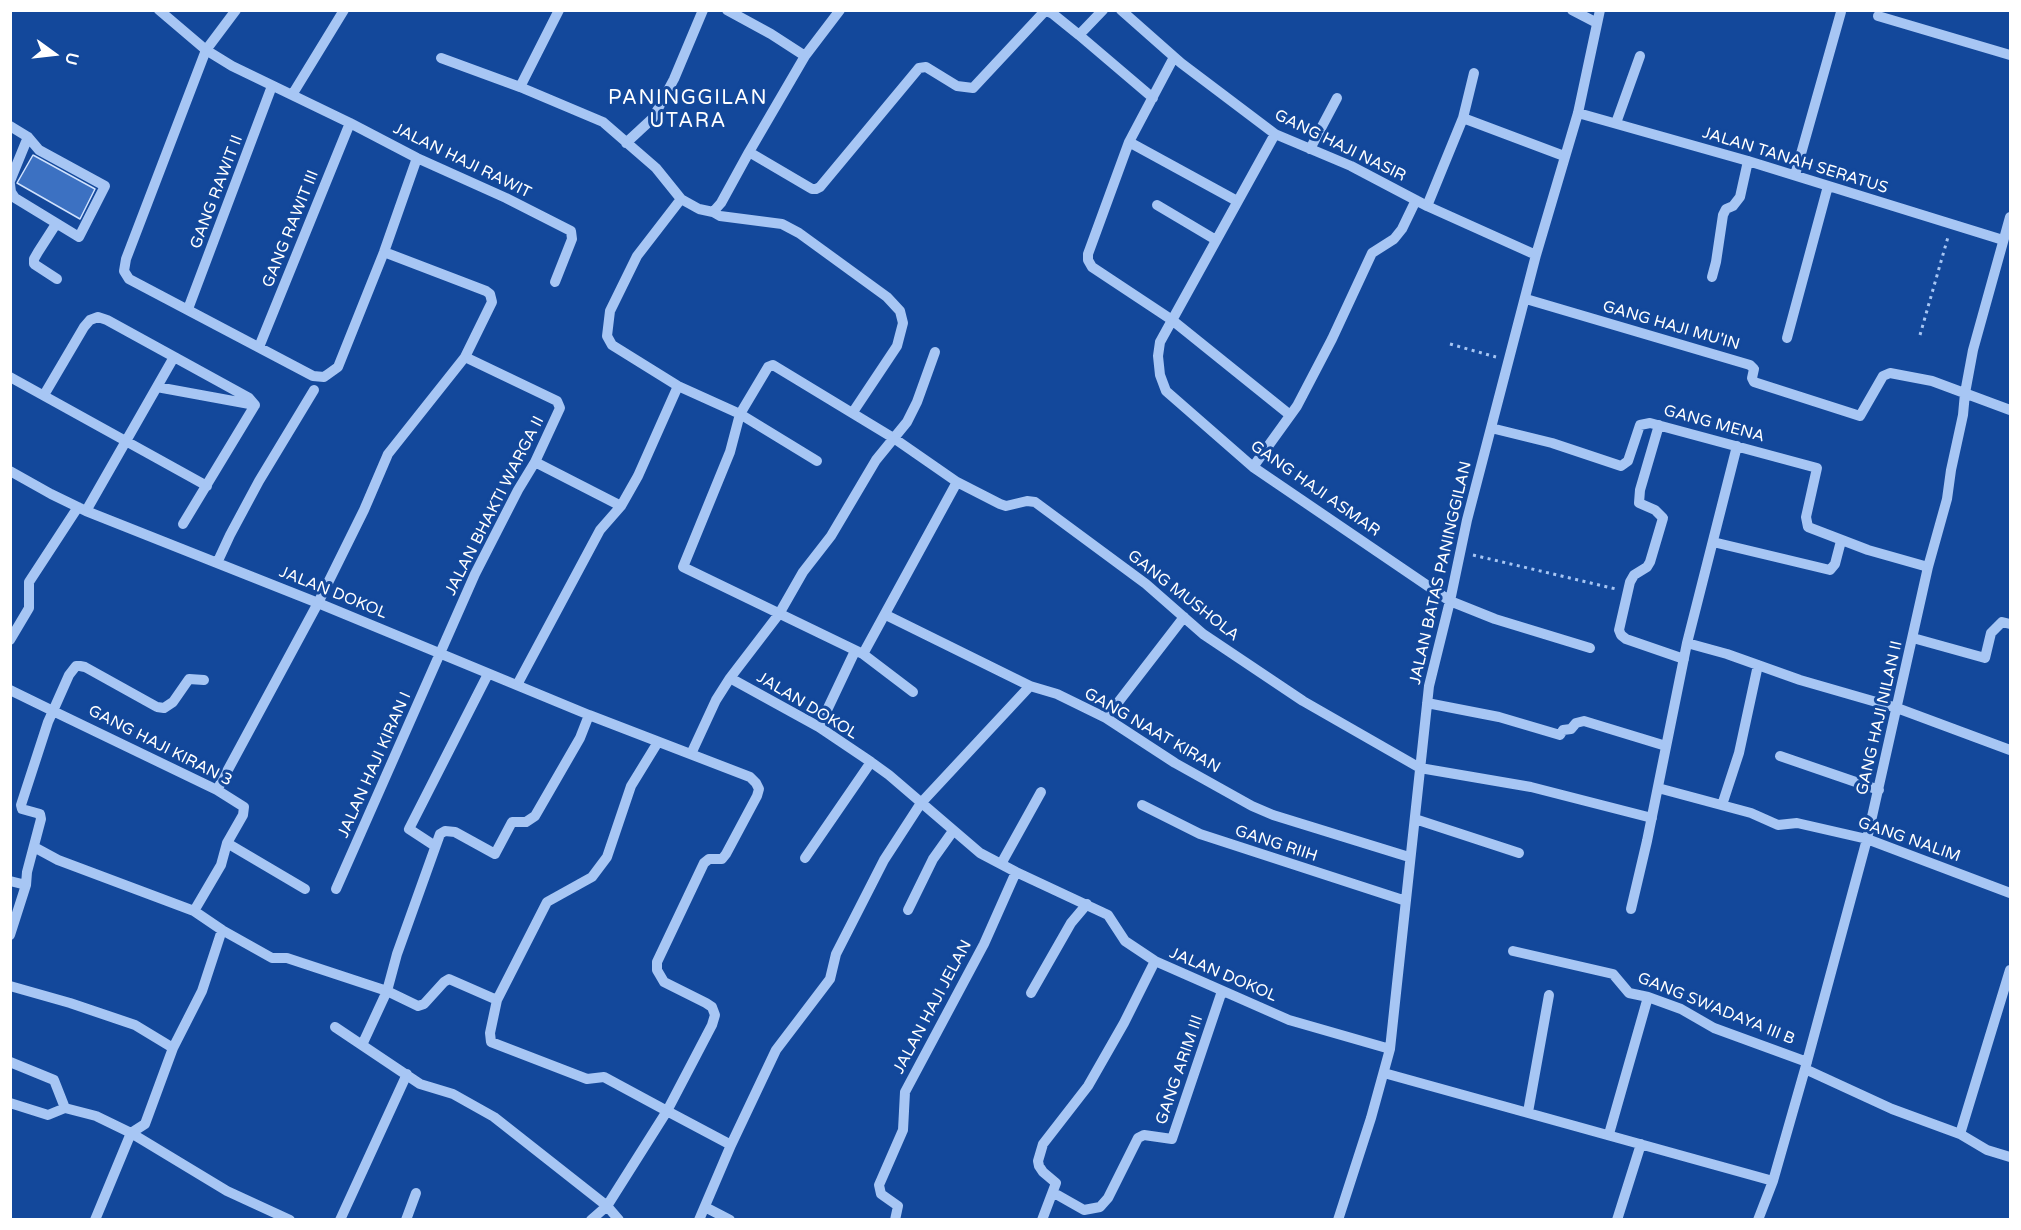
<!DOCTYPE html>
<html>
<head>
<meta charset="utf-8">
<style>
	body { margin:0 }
	#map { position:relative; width:2021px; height:1230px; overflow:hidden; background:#13489b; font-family:"Varela Round",sans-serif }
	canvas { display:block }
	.frame { position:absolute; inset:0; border:12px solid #fff; pointer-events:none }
	.north { position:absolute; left:24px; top:24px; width:60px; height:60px; -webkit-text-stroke:4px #13489b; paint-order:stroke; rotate:105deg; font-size:16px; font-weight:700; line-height:24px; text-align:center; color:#fff }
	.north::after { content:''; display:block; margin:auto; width:21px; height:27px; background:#fff; clip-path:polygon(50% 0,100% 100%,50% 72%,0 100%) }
</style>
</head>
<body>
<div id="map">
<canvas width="2021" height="1230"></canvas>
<div class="frame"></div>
<div class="north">U</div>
</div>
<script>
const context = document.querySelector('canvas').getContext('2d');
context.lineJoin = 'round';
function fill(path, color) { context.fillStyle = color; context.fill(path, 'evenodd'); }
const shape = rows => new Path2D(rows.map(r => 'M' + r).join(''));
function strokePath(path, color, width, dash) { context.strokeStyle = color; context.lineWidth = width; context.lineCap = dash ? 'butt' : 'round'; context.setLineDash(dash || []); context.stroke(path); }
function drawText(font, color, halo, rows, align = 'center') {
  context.font = font + ' "Varela Round",sans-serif'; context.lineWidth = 6; context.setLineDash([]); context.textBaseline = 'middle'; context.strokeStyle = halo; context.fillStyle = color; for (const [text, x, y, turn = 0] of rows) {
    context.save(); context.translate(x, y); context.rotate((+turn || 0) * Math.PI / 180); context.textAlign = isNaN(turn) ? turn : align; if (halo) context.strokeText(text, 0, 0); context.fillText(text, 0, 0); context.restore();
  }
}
const building = shape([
	[33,155,95,189,80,219,17,183,33,155]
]);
const path = shape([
	[1920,335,1948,237],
	[1450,344,1496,357],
	[1473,555,1616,589]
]);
const minor = shape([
	[159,10,206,50,232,66,350,123,417,158,506,198,571,231,572,239,555,282],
	[236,10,206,50,126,259,124,271,129,279,313,376,324,377,338,367,384,252,417,158],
	[727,10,771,34,805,56],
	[1121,10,1181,63,1275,134,1351,166,1427,206,1536,255],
	[1572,10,1597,23],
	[1878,16,2010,55],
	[1079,35,1153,98],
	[1174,57,1129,142,1088,254,1088,260,1092,267,1172,320,1290,415],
	[441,58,520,87,603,122,656,168,681,199,699,209,713,212,720,216,782,224,799,233,887,297,900,311,903,323,897,346,853,412],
	[520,87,559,10],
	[292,95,344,10],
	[1578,113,1748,161,2003,240],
	[1463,118,1564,156],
	[1616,123,1640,56],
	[10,126,28,137,39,150,105,186,79,237,15,198,11,192,10,184],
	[1275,134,1160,342,1158,356,1160,375,1166,391,1253,467,1450,601,1495,619,1590,648],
	[1129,142,1237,201],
	[626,143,653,118,674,79,703,10],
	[1310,149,1337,98],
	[749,152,812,189,816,189,820,187,919,68,926,67,957,86,973,88,1044,12,1049,12,1053,14,1079,35,1103,10],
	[1795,175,1841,12],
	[10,181,28,137],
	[681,199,637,256,610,311,607,336,612,345,678,386,740,414,817,461],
	[1157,205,1216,240],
	[1427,206,1463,118,1474,73],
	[713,212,721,203,749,152,805,56,840,10],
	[56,224,38,252,34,259,34,264,57,279],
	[1712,277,1716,262,1723,215,1726,209,1733,206,1740,197,1748,161],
	[1526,299,1750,365,1754,369,1752,378,1754,382,1860,416,1883,376,1890,373,1932,381,2010,410],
	[188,309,272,86],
	[1787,338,1828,186],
	[259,347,350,123],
	[10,377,207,486],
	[157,387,255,405],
	[44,395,84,327,90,320,98,317,107,320,249,398,255,405],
	[1659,425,1640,490,1639,503,1655,510,1663,518,1650,562,1647,567,1634,575,1630,582,1619,630,1621,635,1626,639,1684,659],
	[1491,428,1552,443,1621,466,1628,461,1640,425,1650,423,1817,468,1806,517,1808,527,1868,550,1928,567],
	[535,462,621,506],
	[1253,467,1297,406,1332,339,1372,253,1394,239,1402,229,1416,200],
	[10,471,51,494,86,511,318,603,589,715,750,777,756,783,759,789,757,796,726,854,722,859,709,859,704,863,657,962,657,970,664,982,706,1003,712,1007,715,1015,712,1025,667,1111,604,1077,587,1079,491,1042,490,1033,497,1000,547,902,592,877,607,857,631,786,658,742],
	[957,482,1000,504,1006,506,1027,501,1035,502,1146,584,1203,634,1303,701,1420,768,1531,787,1652,818],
	[86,511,174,357],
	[183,524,255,405],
	[1713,542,1830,570,1835,564,1841,541],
	[217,563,230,535,259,481,314,390],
	[886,615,1030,686,1057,694,1106,718,1175,763,1252,806,1273,815,1409,857],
	[1913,638,1985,658,1991,633,2002,622,2010,624],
	[10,640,29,608,29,582,78,507],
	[1687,643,1727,654,1800,680,1897,708,2010,750],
	[863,654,957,482,895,439,773,365,768,367,740,414,730,452,683,567,863,654,913,692],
	[730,678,779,614,803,572,831,536,876,460,907,422,917,402,935,352],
	[517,685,600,530,621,506,638,476,678,386],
	[10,690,53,711,69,675,76,666,80,666,85,667,157,707,164,708,173,702,189,679,204,680],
	[1427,703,1499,717,1560,735,1563,730,1571,729,1576,723,1584,721,1666,746],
	[1106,718,1184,617],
	[819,727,855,651],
	[691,754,716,700,730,678,819,727,871,762,889,775,980,853,1016,872,1108,915,1125,941,1155,961,1289,1020,1390,1049],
	[1780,756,1879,790],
	[1658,788,1751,813,1778,825,1797,823,1867,839,2010,893],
	[217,790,318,603,364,510,388,454,465,357,492,302,490,294,486,291,384,252],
	[1142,805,1200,834,1406,901],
	[1722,805,1739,753,1758,665],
	[1415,819,1519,853],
	[227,843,305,889],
	[435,846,409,829,488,674],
	[34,847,58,860,194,911,222,930,202,991,173,1048,145,1124,131,1133],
	[805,858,871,762],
	[1001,864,1041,792],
	[10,881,26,885],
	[336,889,475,574,518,490,535,462,560,408,557,401,465,357],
	[1631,909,1647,841,1687,643,1737,446],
	[908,910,933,859,953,831],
	[222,930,272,958,287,958,387,991,362,1045],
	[10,935,26,885,27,872,41,819,40,814,22,809,21,805,48,722,53,711,217,790,244,807,243,815,227,843,221,865,194,911],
	[1513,951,1613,974,1629,993,1648,997,1681,1009,1714,1028,1807,1062],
	[10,986,70,1003,135,1025,173,1048],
	[1031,993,1071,923,1087,904],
	[497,1000,449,979,444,982,424,1004,418,1006,387,991,397,954,440,834,445,831,455,832,495,854,512,822,526,822,535,816,580,738,589,715],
	[335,1027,420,1084,453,1094,494,1117,607,1206,619,1220],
	[10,1062,54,1080,65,1108],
	[1805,1069,1892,1109,1960,1134,1987,1150,2010,1157],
	[1384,1073,1773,1181],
	[10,1103,48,1115,65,1108,96,1116,131,1133,227,1191,290,1220],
	[1528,1112,1549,995],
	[1609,1134,1648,997],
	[1960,1134,2010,970],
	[1054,1193,1084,1210,1100,1207,1108,1198,1138,1138,1144,1135,1172,1139,1222,991],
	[705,1207,730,1220],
	[95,1220,131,1133],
	[340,1220,407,1074],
	[406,1220,416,1193],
	[591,1220,607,1206,667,1111,731,1145],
	[699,1220,731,1145,776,1050,830,979,836,954,884,860,921,803,1030,686],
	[895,1220,898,1206,881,1194,879,1185,903,1130,905,1092,984,944,1016,872],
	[1042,1220,1056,1183,1043,1172,1039,1166,1038,1161,1043,1144,1088,1086,1124,1023,1155,961],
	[1338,1220,1371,1118,1390,1049,1429,686,1450,601,1467,520,1536,255,1578,113,1600,10],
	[1617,1220,1641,1144],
	[1758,1220,1773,1181,1805,1069,1867,839,1928,567,1947,499,1951,470,1963,415,1965,393,1973,350,2010,217]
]);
const streetNames = [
	["GANG HAJI NASIR",1340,146,26],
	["JALAN HAJI RAWIT",462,161,26],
	["JALAN TANAH SERATUS",1795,161,17],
	["GANG RAWIT II",217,192,-69],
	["GANG RAWIT III",291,229,-68],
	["GANG HAJI MU'IN",1671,326,16],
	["GANG MENA",1714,424,15],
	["GANG HAJI ASMAR",1315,489,35],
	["JALAN BHAKTI WARGA II",495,506,-63],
	["JALAN BATAS PANINGGILAN",1441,573,-77],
	["JALAN DOKOL",333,593,22],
	["GANG MUSHOLA",1183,596,38],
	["JALAN DOKOL",807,706,31],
	["GANG HAJI NILAN II",1880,718,-77],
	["GANG NAAT KIRAN",1152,731,30],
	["GANG HAJI KIRAN 3",160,746,27],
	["JALAN HAJI KIRAN I",375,765,-66],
	["GANG NALIM",1909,840,19],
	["GANG RIIH",1276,844,18],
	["JALAN DOKOL",1223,975,23],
	["JALAN HAJI JELAN",933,1007,-62],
	["GANG SWADAYA III B",1716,1009,22],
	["GANG ARIM III",1180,1070,-71]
];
const quarterNames = [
	["PANINGGILAN",688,99],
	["UTARA",688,122]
];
fill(building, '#3c71c2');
strokePath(building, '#d0e2fd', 1.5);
strokePath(path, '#a7c6f4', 3, [3, 4.5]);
strokePath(minor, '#a7c6f4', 10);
drawText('16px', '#fff', '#13489b', streetNames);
context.letterSpacing = '1.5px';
drawText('20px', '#fff', '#13489b', quarterNames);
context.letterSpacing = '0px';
</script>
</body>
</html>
